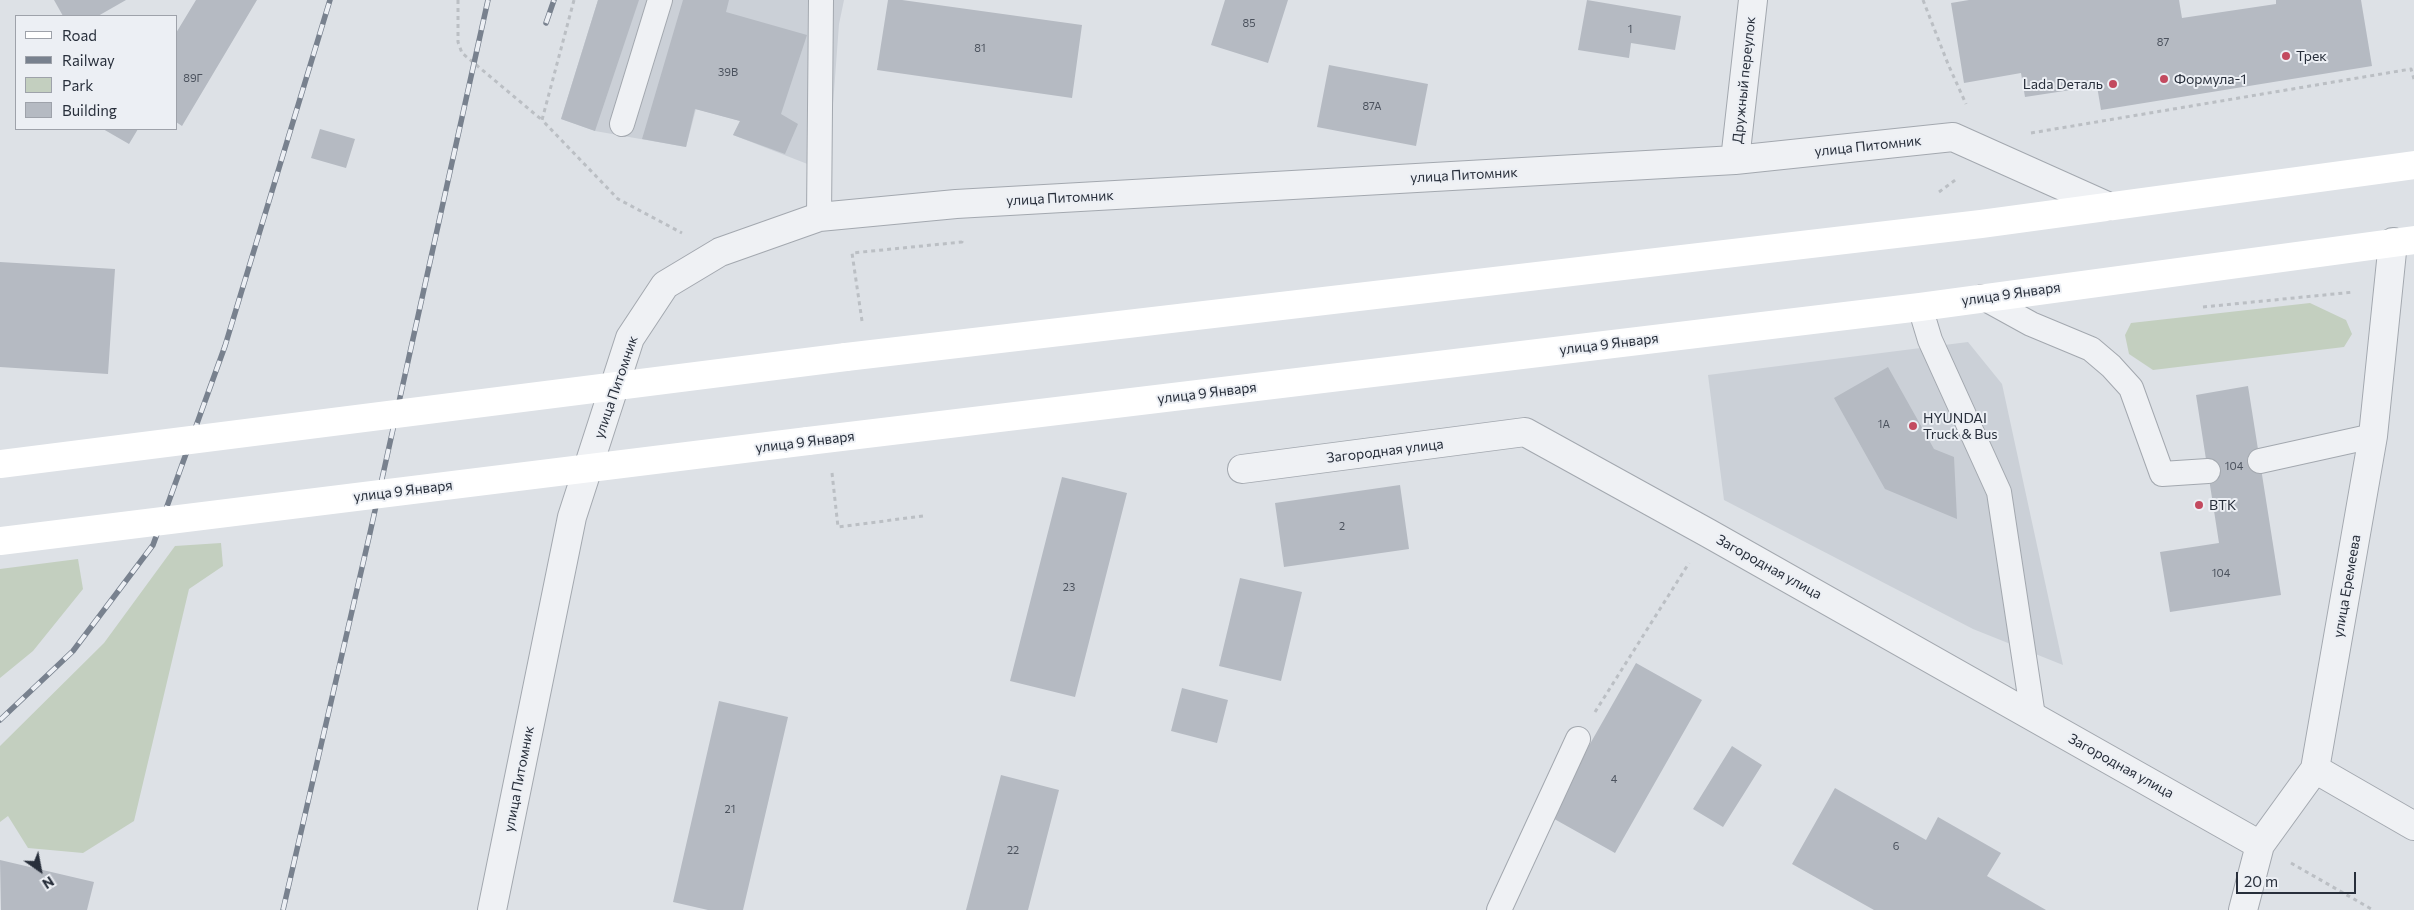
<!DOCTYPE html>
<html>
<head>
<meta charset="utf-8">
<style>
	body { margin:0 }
	#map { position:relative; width:2414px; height:910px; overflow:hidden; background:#dde1e6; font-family:Commissioner,sans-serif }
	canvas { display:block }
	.legend { position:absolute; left:15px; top:15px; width:162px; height:115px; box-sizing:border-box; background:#eceff4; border:1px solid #9ea2aa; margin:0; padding:6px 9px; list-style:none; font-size:15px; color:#282f3b }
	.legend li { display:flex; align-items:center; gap:10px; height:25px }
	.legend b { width:25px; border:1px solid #9ea2aa }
	.north { position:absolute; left:15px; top:845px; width:50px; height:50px; -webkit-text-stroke:4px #eceff4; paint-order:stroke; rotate:147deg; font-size:14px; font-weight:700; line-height:20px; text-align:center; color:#282f3b }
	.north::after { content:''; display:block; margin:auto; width:18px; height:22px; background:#282f3b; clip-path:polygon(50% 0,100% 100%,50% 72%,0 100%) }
	.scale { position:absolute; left:2236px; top:872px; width:120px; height:22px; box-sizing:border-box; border:2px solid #282f3b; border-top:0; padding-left:6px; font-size:15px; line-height:18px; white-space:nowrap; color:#282f3b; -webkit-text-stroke:4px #eceff4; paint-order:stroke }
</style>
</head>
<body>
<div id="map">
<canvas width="2414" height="910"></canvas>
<ul class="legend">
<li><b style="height:6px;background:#fff"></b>Road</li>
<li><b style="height:6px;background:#78818e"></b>Railway</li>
<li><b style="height:14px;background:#c3cfbf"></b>Park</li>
<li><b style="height:14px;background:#b5bac2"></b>Building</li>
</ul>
<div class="north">N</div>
<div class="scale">20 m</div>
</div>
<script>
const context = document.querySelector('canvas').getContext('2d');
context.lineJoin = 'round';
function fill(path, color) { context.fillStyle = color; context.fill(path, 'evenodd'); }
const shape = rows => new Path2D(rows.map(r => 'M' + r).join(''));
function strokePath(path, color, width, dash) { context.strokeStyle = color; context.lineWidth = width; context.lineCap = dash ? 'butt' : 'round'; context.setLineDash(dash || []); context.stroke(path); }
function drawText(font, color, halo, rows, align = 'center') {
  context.font = font + ' Commissioner,sans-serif'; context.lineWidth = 4; context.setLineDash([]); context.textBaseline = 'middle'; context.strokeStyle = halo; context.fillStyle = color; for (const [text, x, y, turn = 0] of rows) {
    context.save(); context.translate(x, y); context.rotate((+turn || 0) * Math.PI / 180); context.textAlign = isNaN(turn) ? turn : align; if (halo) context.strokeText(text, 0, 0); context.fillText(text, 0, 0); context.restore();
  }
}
const built = shape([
	[598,0,844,0,839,24,828,172,733,135,740,121,696,109,686,147,595,131,561,119],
	[1968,342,2002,384,2063,665,1973,629,1724,500,1708,375]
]);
const green = shape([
	[2310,303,2346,320,2352,334,2344,347,2153,370,2129,354,2125,335,2131,323],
	[221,543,223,566,189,589,134,821,83,853,28,848,8,816,0,822,0,746,104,643,175,546],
	[78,559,83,589,33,651,0,678,0,569]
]);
const building = shape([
	[54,0,126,0,98,16,63,16],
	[196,0,257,0,182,126,176,122,176,33],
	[598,0,639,0,595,131,561,119],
	[683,0,729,0,726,12,807,35,781,114,798,124,785,154,733,135,740,121,695,109,686,147,642,139],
	[888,0,902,0,1082,25,1072,98,877,70],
	[1225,0,1288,0,1268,63,1211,45],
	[1587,0,1681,16,1675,50,1631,43,1629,58,1578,50],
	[1969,0,2179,0,2182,18,2276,4,2276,0,2361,0,2372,66,2101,110,2097,86,2025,97,2021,73,1964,83,1951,3],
	[1329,65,1428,84,1416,146,1317,127],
	[103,129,138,129,129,144],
	[320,129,355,139,346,168,311,158],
	[0,262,115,269,108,374,0,367],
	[1888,367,1934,449,1954,457,1957,519,1885,489,1834,398],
	[2248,386,2281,595,2170,612,2160,552,2219,543,2196,395],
	[1062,477,1127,493,1075,697,1010,681],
	[1400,485,1409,549,1284,567,1275,503],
	[1240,578,1302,592,1281,681,1219,666],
	[1636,663,1702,700,1615,853,1549,816],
	[1182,688,1228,700,1217,743,1171,731],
	[719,701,788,717,743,910,708,910,673,902],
	[1732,746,1762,765,1723,827,1693,809],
	[1001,775,1059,790,1028,910,966,910],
	[1835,788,1926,840,1938,817,2001,853,1987,876,2046,910,1874,910,1792,864],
	[0,860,94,882,87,910,1,910]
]);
const path = shape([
	[458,0,458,42,462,53,542,120],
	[574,0,542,120,618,199,682,233],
	[1923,0,1948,64,1966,104],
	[2031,133,2411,69,2414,79],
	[1939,192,1958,178],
	[2203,307,2354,292],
	[862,321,852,253,962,242,961,239],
	[832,473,838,527,923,516],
	[1595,712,1689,563],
	[2291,863,2373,910]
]);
const service = shape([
	[622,124,660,0],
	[819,217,821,0],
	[1982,297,2031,324,2091,349,2111,366,2131,388,2162,474,2208,471],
	[1920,307,1930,340,1999,492,2033,716],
	[2260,461,2373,436],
	[1499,910,1578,739]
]);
const minor = shape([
	[1735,160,1753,0],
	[1242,469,1525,432,1708,533,2260,845],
	[2315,769,2414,826],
	[492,910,572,517,630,338,665,285,720,252,819,217,956,204,1735,160,1953,137,2107,206],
	[2243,910,2260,845,2315,769,2373,436,2393,242]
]);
const secondary = shape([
	[846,357,1981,224,2414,165],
	[808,441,1920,307,2414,240]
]);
const rail = shape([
	[546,23,554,0],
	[0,720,73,651,153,545,225,346,330,0],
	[283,910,370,533,488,0]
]);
const secondaryBridge = shape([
	[0,464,846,357],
	[0,541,808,441]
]);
const markers = [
	[2286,56,5,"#c34a5f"],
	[2164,79,5,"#c34a5f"],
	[2113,84,5,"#c34a5f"],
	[1913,426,5,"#c34a5f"],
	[2199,505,5,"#c34a5f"]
];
const numberNames = [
	["85",1249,23],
	["1",1630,29],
	["87",2163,42],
	["81",980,48],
	["39В",728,72],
	["89Г",193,78],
	["87А",1372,106],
	["1А",1884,424],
	["104",2234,466],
	["2",1342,526],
	["104",2221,573],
	["23",1069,587],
	["4",1614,779],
	["21",730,809],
	["6",1896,846],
	["22",1013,850]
];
const poiNames = [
	["Трек",2296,56],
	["Формула-1",2174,79],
	["Lada Dеталь",2103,84,"right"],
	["HYUNDAI",1923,418],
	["Truck & Bus",1923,434],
	["ВТК",2209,505]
];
const streetNames = [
	["Дружный переулок",1744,80,-84],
	["улица Питомник",1868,146,-6],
	["улица Питомник",1464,175,-3],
	["улица Питомник",1060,198,-3],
	["улица 9 Января",2011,294,-8],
	["улица 9 Января",1609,344,-7],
	["улица Питомник",616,387,-71],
	["улица 9 Января",1207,393,-7],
	["улица 9 Января",805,442,-7],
	["Загородная улица",1385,451,-7],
	["улица 9 Января",403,491,-7],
	["Загородная улица",1769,567,29],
	["улица Еремеева",2347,586,-80],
	["Загородная улица",2121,766,29],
	["улица Питомник",519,779,-79]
];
fill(built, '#cbd0d7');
fill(green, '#c3cfbf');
fill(building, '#b5bac2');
strokePath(service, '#a3a8af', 26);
strokePath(minor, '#a3a8af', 30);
strokePath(path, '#bbbfc4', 3, [4, 4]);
strokePath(service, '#eff1f4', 24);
strokePath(minor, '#eff1f4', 28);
strokePath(secondary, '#fff', 28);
strokePath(rail, '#78818e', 5.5);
strokePath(rail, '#eceff4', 4, [11]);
strokePath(secondaryBridge, '#fff', 28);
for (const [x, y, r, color] of markers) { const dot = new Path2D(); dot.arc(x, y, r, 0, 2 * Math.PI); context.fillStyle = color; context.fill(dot); strokePath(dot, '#eceff4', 2); }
drawText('11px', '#4b525d', null, numberNames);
drawText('14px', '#282f3b', '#eceff4', poiNames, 'left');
drawText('14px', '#282f3b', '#eceff4', streetNames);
</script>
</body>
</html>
